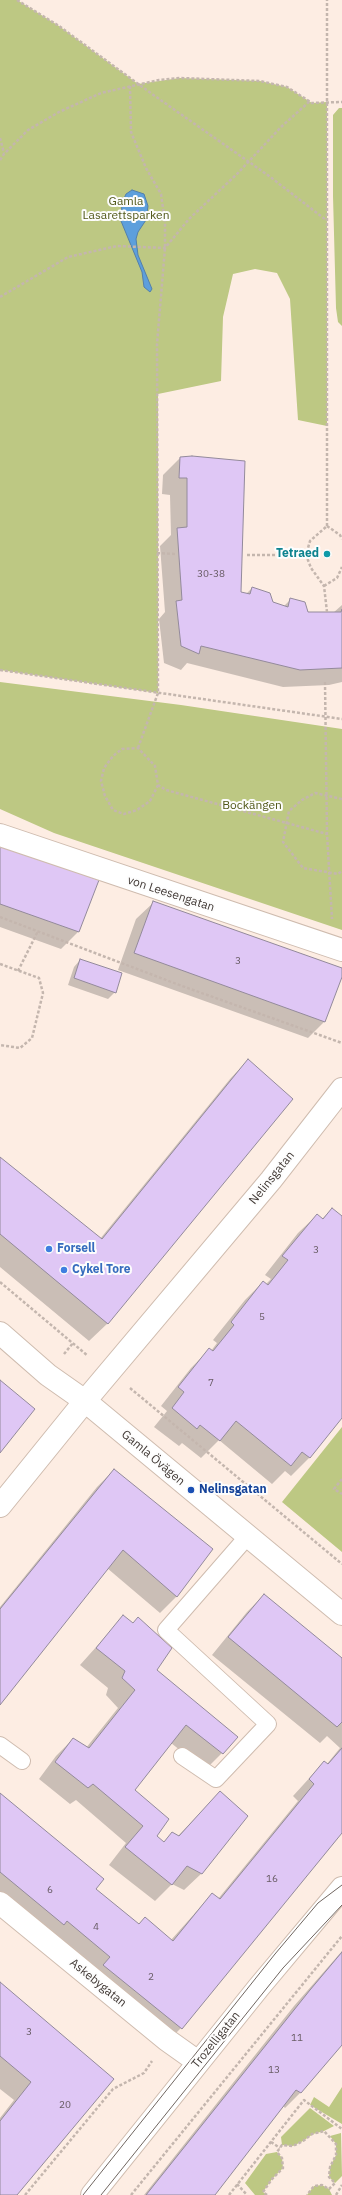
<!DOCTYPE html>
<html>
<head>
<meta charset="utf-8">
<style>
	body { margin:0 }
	canvas { display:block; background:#fdede3 }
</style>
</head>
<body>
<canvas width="342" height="2195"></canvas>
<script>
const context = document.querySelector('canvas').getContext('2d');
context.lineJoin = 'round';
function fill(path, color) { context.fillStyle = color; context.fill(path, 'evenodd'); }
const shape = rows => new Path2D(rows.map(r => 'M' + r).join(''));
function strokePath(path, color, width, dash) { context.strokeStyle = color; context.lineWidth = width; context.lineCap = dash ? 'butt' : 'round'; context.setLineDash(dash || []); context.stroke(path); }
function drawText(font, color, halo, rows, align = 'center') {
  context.font = font + ' "IBM Plex Sans",sans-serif'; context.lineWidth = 4; context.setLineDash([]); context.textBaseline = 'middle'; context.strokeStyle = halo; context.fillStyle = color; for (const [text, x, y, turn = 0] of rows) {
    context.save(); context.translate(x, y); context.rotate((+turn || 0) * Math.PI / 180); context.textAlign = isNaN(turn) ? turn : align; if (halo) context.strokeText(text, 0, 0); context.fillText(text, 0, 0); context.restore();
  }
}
const green = shape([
	[0,0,17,0,59,26,138,84,180,78,260,81,287,87,312,103,327,102,327,426,298,420,290,299,277,273,255,269,233,274,223,317,221,381,158,394,158,693,0,670],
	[339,108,342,108,342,326,338,322,336,308,333,196,333,115],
	[0,682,181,705,342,729,342,930,54,833,0,809],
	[342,1427,342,1552,282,1502],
	[342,2087,342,2124,310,2105,314,2097,329,2107],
	[310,2108,334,2126,324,2131,313,2134,303,2141,293,2146,282,2145,281,2137],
	[341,2133,342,2176,335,2183,329,2177,330,2167,336,2155,336,2144,330,2136],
	[277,2152,282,2158,283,2168,272,2179,263,2192,267,2195,255,2195,245,2183,266,2154],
	[322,2185,329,2189,332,2195,307,2195,314,2186]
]);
const water = shape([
	[132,190,144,194,148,206,146,220,138,232,136,239,138,255,152,289,150,292,144,287,142,272,121,221,122,203,126,194,132,190]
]);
const shadow = shape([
	[180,458,240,593,246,594,252,588,272,602,284,606,291,599,308,613,333,613,342,605,342,682,329,685,283,687,187,663,181,670,164,663,159,619,165,612,160,546,171,535,170,495,162,494,163,475],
	[0,846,78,932,61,949,0,927],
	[154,902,342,969,325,1021,308,1038,118,970,136,919],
	[80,960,115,992,108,999,68,985,74,967],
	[248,1060,108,1323,89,1341,0,1267,0,1158,100,1239,230,1079],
	[332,1209,342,1217,342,1416,309,1458,291,1476,285,1471,272,1484,219,1440,201,1458,182,1443,179,1446,154,1427,167,1411,161,1406,191,1368,210,1349,211,1351,217,1343,213,1340,245,1300,263,1282,266,1284,271,1279,265,1275,298,1233,317,1215,322,1219],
	[114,1470,177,1596,160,1613,107,1568,0,1703,0,1607,97,1487],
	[264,1595,342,1659,342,1831,181,2028,164,2045,0,1903,0,1794,95,1889,139,1925,171,1940,212,1894,218,1899,298,1801,293,1796,324,1762,327,1764,340,1748,327,1736,320,1743,212,1655,247,1612],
	[123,1617,156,1670,222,1753,205,1770,171,1743,134,1790,155,1836,163,1843,172,1833,178,1836,220,1792,202,1873,184,1890,172,1884,155,1901,109,1865,126,1843,76,1800,70,1804,39,1779,56,1756,73,1739,86,1748,118,1708,106,1695,108,1688,80,1665],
	[342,1951,342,2044,300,2093,285,2108,283,2106,214,2195,144,2195,294,2006],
	[0,1984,113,2079,16,2195,0,2195,0,2118,14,2100,0,2089]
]);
const building = shape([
	[192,456,245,461,241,592,250,594,252,587,270,593,273,602,288,607,290,598,305,602,308,612,341,612,342,609,342,668,300,670,201,646,199,654,181,646,176,601,182,600,177,528,187,527,187,478,179,478,180,457,192,456],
	[0,845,99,880,79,932,0,904,0,845],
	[153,901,342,968,342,977,325,1022,134,953,153,901],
	[80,959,122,973,116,993,74,978,80,959],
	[248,1059,293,1099,108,1324,0,1234,0,1157,102,1239,248,1059],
	[332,1208,342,1216,342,1418,310,1458,302,1452,291,1466,236,1421,220,1441,200,1425,197,1429,172,1408,184,1392,178,1387,209,1348,213,1351,234,1325,231,1322,263,1281,268,1285,288,1260,282,1256,317,1214,323,1219,332,1208],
	[0,1380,35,1409,0,1453,0,1380],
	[114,1469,213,1549,177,1597,123,1550,0,1705,0,1609,114,1469],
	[264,1594,342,1658,342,1722,337,1727,228,1637,264,1594],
	[123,1615,133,1623,138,1617,172,1648,157,1670,238,1737,223,1754,186,1725,135,1790,169,1819,157,1836,164,1842,172,1832,179,1836,220,1791,248,1816,202,1874,187,1866,172,1885,125,1847,143,1826,93,1784,88,1788,55,1762,73,1738,89,1748,135,1690,122,1678,125,1671,96,1648,123,1615],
	[342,1748,342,1833,182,2029,103,1965,110,1957,67,1921,64,1925,0,1872,0,1793,104,1879,96,1889,139,1924,145,1917,173,1941,212,1893,220,1899,314,1784,309,1779,324,1761,328,1764,342,1748],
	[342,1952,342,2045,301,2093,296,2090,215,2195,146,2195,310,1990,342,1952],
	[0,1982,114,2079,17,2195,0,2195,0,2121,31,2082,0,2056,0,1982]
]);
const path = shape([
	[17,0,59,26,152,94,269,176,326,220],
	[130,86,131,132,146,168,161,194,165,222,165,248,157,344,158,693,138,748],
	[0,138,4,153],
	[0,160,4,154,28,130,59,112,101,93,159,80,180,78,260,81,287,87,312,103,342,102],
	[0,297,68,257,117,246,165,248,189,219,237,174,281,127,310,101],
	[327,526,327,0],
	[327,526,340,535,342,539],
	[157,553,176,554],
	[247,555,306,555],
	[324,586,337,578,342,567],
	[327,612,324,586,311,568,306,555,310,541,327,526],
	[0,670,342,719],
	[325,682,327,834,332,919],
	[158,785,150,801,137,810,124,814,113,810,105,796,101,781,104,768,113,756,122,749,138,748,155,766,158,785,166,790,327,834],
	[342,799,315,793,302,800,289,811,283,842,303,868,338,874,342,871],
	[0,917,182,986,342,1043],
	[0,964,39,978,43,993,32,1038,20,1048,0,1045],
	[18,971,38,931],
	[0,1282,88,1356],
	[64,1354,73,1343],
	[130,1388,342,1564],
	[342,1479,334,1489,342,1494],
	[271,2142,280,2148],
	[237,2184,247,2195],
	[25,2195,113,2089,144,2073,152,2061],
	[131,2195,342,1936],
	[229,2195,304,2100,342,2129],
	[267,2195,263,2192,272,2179,283,2168,282,2158,277,2152,282,2145,293,2146,303,2141,312,2134,324,2131,336,2144,336,2155,330,2167,329,2177,335,2183,329,2189,322,2185,314,2186,307,2195],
	[336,2195,342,2185]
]);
const service = shape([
	[0,1745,22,1761],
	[182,1756,216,1779,268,1724,166,1630,247,1537]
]);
const minor = shape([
	[0,835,342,950],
	[0,1333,48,1375,85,1401,342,1614],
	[0,1506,85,1401,271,1180,342,1089],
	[0,1903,167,2040,198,2062],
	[92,2195,259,1987,342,1888]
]);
const tram = shape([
	[83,2195,275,1954,318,1903,342,1885],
	[101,2195,283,1968,342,1905]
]);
const markers = [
	[327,554,4,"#0f9aa8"],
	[49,1249,4,"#3f7fe0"],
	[64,1270,4,"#3f7fe0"],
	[191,1490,4,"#1a4fb4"]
];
const numberNames = [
	["30-38",211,574],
	["3",238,961],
	["3",316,1250],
	["5",262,1317],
	["7",211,1383],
	["16",272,1879],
	["6",50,1890],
	["4",96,1927],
	["2",151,1977],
	["3",29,2032],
	["11",297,2038],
	["13",274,2070],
	["20",65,2105]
];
const parkNames = [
	["Gamla",126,202],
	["Lasarettsparken",126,216],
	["Bockängen",252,806]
];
const cultureNames = [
	["Tetraed",319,554]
];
const streetNames = [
	["von Leesengatan",171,894,18],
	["Nelinsgatan",272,1178,-51],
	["Gamla Övägen",153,1458,40],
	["Askebygatan",98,1983,39],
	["Trozelligatan",216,2040,-51]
];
const shopNames = [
	["Forsell",57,1249],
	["Cykel Tore",72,1270]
];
const transitNames = [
	["Nelinsgatan",199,1490]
];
fill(green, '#bdc883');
fill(water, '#5d9fdc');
strokePath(water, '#5480aa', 1);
fill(shadow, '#0003');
fill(building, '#dfc7f5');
strokePath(building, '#938a9b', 1);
strokePath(service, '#cfbcaf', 18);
strokePath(minor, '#cfbcaf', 24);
strokePath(path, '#c4b6ae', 2.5, [3, 2]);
strokePath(service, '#fff', 16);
strokePath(minor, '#fff', 22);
strokePath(tram, '#706660', 1);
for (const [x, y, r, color] of markers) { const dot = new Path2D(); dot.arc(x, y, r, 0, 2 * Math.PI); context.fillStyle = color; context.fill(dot); strokePath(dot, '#fdfdfd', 1.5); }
drawText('10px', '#685c64', null, numberNames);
drawText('12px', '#515819', '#fdfdfd', parkNames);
drawText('bold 12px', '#0d838f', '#fdfdfd', cultureNames, 'right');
drawText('12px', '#403834', '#fdfdfd', streetNames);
drawText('bold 12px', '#366cbe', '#fdfdfd', shopNames, 'left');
drawText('bold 12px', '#164399', '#fdfdfd', transitNames, 'left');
</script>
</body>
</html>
